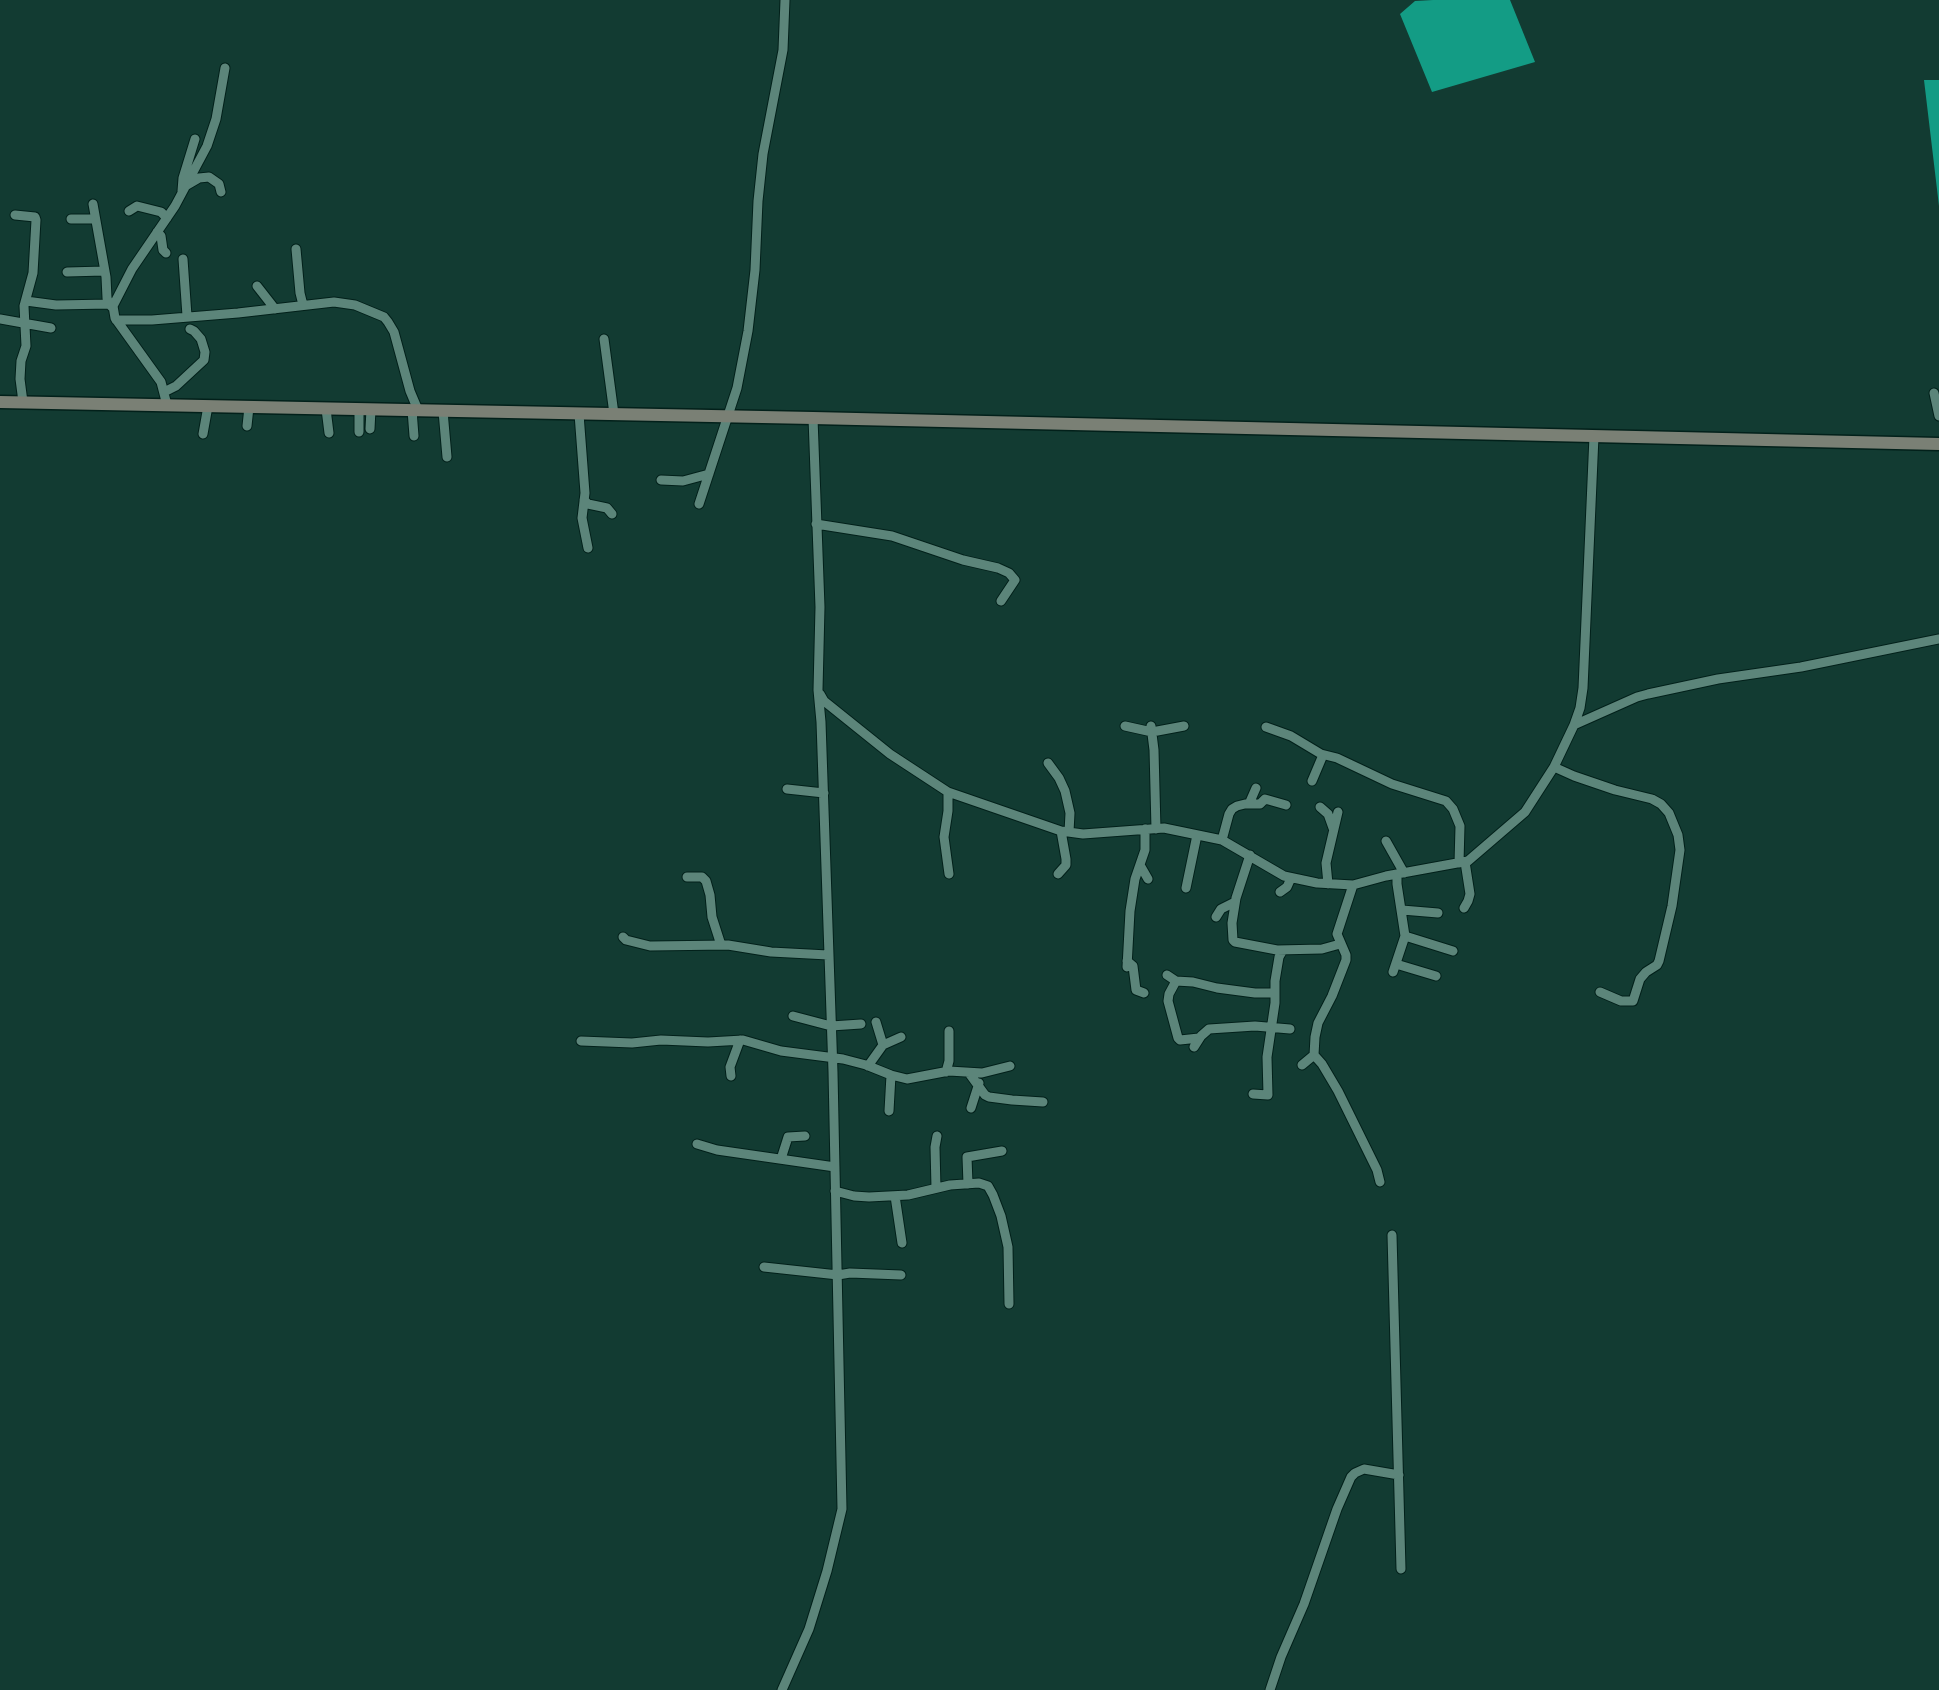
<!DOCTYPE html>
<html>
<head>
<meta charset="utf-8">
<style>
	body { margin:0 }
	canvas { display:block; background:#123b32 }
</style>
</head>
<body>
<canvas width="1939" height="1690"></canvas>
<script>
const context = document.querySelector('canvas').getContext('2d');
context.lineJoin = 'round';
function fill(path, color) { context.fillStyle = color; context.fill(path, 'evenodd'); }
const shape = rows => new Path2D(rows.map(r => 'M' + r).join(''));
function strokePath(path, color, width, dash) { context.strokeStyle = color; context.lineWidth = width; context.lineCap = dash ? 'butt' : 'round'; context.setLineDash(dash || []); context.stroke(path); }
const water = shape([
	[1433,0,1510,0,1535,62,1432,92,1400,14,1415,1],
	[1924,80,1939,80,1939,206]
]);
const street = shape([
	[187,185,199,178,209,177,219,184,221,192],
	[182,191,183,178,195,139],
	[93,204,106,277,107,298,109,304,113,308],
	[129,211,137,206,161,212,167,218],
	[15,215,35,217,36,220,33,273,24,306,26,346,21,361,20,379,23,402],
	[71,219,95,219],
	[157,232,161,236,163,250,166,253],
	[296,249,300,293,303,305],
	[183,259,187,316],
	[67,272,104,271],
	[257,286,275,309],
	[26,301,56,305,109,304],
	[0,319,51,328],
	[116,320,152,320,238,313,334,302,355,305,384,317,388,322,394,332,410,391,418,410],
	[604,339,614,414],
	[164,392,176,386,204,360,205,352,201,339,194,331,190,329],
	[1934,393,1939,416],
	[167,405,161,382,115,318,113,306,132,269,175,206,207,146,216,119,225,68],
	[326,409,329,433],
	[359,409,359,432],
	[412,410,414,436],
	[443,411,447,457],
	[579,414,585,493,582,518,588,548],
	[247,426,249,407],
	[370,429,371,409],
	[203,434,208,406],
	[661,480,683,481,709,474],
	[584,500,588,504,607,508,612,514],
	[699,504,737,388,748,331,755,270,758,201,763,154,783,50,785,0],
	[816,524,892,536,963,560,998,568,1009,573,1015,580,1001,601],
	[820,694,824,701,890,754,948,792,1061,831,1083,834,1164,828,1222,840,1284,876,1317,883,1353,885,1386,876,1468,861,1525,812,1554,767,1574,725,1580,708,1583,688,1594,436],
	[1574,725,1637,697,1648,694,1718,679,1801,667,1939,639],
	[1125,726,1152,732,1184,726],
	[1151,726,1154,750,1156,829],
	[1266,727,1291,736,1321,754,1337,758,1392,784,1446,801,1453,809,1460,826,1459,863],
	[1048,763,1059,778,1065,791,1070,813,1069,832],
	[1554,767,1574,776,1615,790,1652,799,1661,804,1669,813,1678,835,1680,850,1672,906,1659,961,1657,965,1646,972,1640,979,1633,1001,1621,1001,1600,992],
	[1312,781,1323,755],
	[787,789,824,793],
	[948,792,948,811,944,837,949,874],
	[1249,804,1256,788],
	[1320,807,1328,814,1333,828],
	[1222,840,1229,814,1232,809,1237,806,1245,804,1260,804,1265,799,1286,805],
	[1386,841,1404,873],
	[1250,855,1236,898,1232,923,1233,940,1235,942,1277,950,1322,949,1340,944],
	[1140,865,1148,879],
	[1058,874,1066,865,1066,859,1061,831],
	[687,877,702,877,706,881,710,895,712,917,721,945],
	[1328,884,1326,863,1338,812],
	[1186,888,1197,835],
	[1280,892,1287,887,1291,878],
	[1464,908,1468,901,1470,894,1465,862],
	[1402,910,1438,913],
	[1216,917,1221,909,1235,902],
	[1405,936,1453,951],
	[623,937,626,940,650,946,728,945,771,952,828,955],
	[1127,961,1133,966,1136,990,1144,993],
	[1396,964,1436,976],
	[1127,967,1130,911,1135,879,1145,850,1145,829],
	[1393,972,1405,936,1397,884,1397,874],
	[1167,975,1176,981,1193,982,1217,988,1255,993,1275,993],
	[1176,981,1169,994,1168,1001,1178,1038,1180,1040,1199,1038],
	[793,1016,831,1026,861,1024],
	[581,1041,632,1043,661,1040,708,1042,743,1040,781,1051,843,1059,866,1065,891,1075,907,1079,949,1071,982,1073,1010,1066],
	[883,1045,901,1037],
	[1194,1047,1201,1036,1209,1029,1255,1026,1290,1029],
	[1314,1055,1322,1064,1338,1091,1377,1170,1380,1182],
	[1302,1065,1314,1055,1315,1037,1318,1023,1332,996,1346,960,1346,955,1337,934,1353,885],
	[868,1066,883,1045,876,1022],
	[946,1072,949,1061,949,1031],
	[969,1073,985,1095,989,1097,1012,1100,1043,1102],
	[731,1076,730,1067,740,1040],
	[1253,1094,1268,1095,1267,1057,1275,1003,1275,981,1279,957,1283,950],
	[971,1108,979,1083],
	[889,1111,891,1075],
	[697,1144,717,1150,835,1167],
	[781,1159,788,1137,805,1136],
	[968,1184,967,1157,1002,1151],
	[936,1188,935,1147,937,1136],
	[835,1191,854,1196,869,1197,908,1195,950,1185,979,1183,988,1186,993,1195,1001,1216,1008,1247,1009,1304],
	[895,1196,902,1243],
	[1392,1235,1401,1569],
	[764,1267,838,1275,850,1273,901,1275],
	[782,1690,809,1629,827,1571,842,1509,833,1072,821,722,818,690,820,607,813,418],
	[1270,1690,1281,1657,1304,1604,1337,1509,1351,1477,1355,1473,1364,1469,1399,1475]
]);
const secondary = shape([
	[0,402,813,418,1939,444]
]);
fill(water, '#139c85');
strokePath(street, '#02201a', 11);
strokePath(secondary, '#02201a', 15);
strokePath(street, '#5c857a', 9);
strokePath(secondary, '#7a8075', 12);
</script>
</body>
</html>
